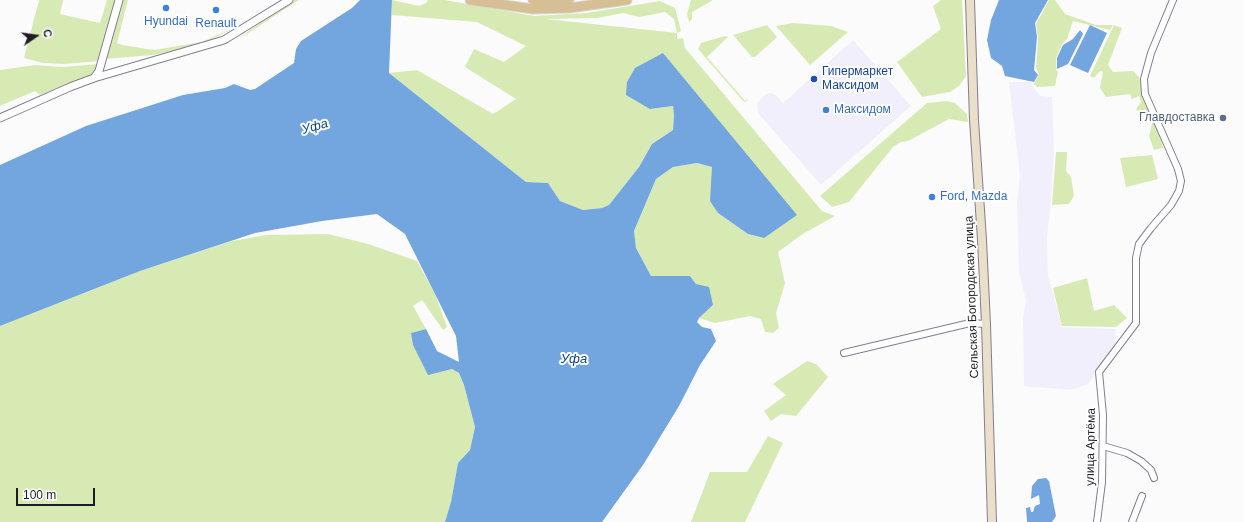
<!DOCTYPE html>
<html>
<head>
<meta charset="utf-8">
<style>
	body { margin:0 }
	#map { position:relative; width:1243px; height:522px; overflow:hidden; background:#fbfbfb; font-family:Helvetica,sans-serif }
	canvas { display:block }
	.north { position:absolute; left:16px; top:16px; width:40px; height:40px; -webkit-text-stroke:3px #fff; paint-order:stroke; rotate:77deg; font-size:11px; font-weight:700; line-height:16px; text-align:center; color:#1f1c25 }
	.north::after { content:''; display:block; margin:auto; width:14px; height:18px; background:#1f1c25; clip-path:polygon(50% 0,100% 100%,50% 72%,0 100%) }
	.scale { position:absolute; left:16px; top:488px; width:79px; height:18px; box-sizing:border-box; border:2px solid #1f1c25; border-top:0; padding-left:5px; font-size:12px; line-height:14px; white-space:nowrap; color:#1f1c25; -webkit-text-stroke:3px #fff; paint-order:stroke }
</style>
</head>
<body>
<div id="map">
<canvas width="1243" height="522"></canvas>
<div class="north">С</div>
<div class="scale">100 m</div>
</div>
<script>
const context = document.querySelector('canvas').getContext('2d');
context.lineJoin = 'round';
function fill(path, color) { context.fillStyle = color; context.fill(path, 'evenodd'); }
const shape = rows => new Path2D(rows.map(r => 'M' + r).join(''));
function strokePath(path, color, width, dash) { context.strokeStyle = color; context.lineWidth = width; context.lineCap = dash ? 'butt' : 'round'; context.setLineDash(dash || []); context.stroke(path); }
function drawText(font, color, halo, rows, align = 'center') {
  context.font = font + ' Helvetica,sans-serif'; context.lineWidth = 4; context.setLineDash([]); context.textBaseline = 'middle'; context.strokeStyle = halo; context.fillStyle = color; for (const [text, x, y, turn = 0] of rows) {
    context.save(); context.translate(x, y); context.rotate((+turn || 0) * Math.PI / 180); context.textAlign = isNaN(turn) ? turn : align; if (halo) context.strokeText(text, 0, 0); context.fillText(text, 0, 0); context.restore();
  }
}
const built = shape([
	[853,40,911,106,821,185,758,113,757,103,766,94,771,93,776,95,783,103],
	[1009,82,1030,82,1040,96,1052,97,1054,151,1051,200,1047,237,1048,275,1062,327,1116,329,1115,347,1088,384,1071,390,1024,386,1023,317,1026,301,1019,272,1017,203,1020,176]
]);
const green = shape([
	[39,0,63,0,60,14,100,23,107,0,115,0,100,61,64,64,43,63,24,58],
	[121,0,128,0,117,43,122,45,154,50,202,42,242,24,202,44,153,55,105,59],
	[294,0,299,0,239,39,250,30],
	[392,0,419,6,426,3,428,0,445,0,534,16,586,13,660,1,675,8,681,31,677,33,677,39,683,38,685,48,822,211,835,216,801,235,778,252,785,283,776,313,779,328,773,333,765,332,761,319,750,316,715,323,699,318,713,305,690,276,651,276,636,248,634,231,656,179,673,167,697,163,712,167,718,213,748,234,764,238,663,53,650,109,673,106,674,115,673,130,652,144,639,167,609,205,602,208,583,210,560,201,548,183,526,182,389,73,417,70,493,114,516,99,465,67,474,49,504,62,526,46,477,22,392,15],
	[665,12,674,19,677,33,546,19,597,18,623,13,639,17],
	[691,0,713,0,692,12,692,19,689,22,687,14],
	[941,0,962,0,966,76,959,86,950,92,922,97,897,62,941,29,933,6],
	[1049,0,1055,0,1065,14,1096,25,1113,25,1110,30,1073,21,1067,39,1062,44,1056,58,1056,69,1058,72,1055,86,1037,87,1034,84,1039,74,1036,68,1038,38,1036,24],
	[793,23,831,26,848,32,810,65,776,26],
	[767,25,777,37,755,57,752,57,733,35],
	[1114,25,1122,28,1108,65,1113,72,1133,71,1139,77,1144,94,1158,128,1163,148,1154,150,1149,136,1152,124,1145,112,1139,112,1136,109,1141,102,1139,96,1132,99,1130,94,1106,97,1100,88,1103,72,1100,71,1094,78,1090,76],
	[725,36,728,37,707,57,745,101,748,98,747,101,744,102,698,49,701,43],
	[99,64,96,72,93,74,40,95,35,91,0,106,0,70,35,65,62,67],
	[947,101,955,103,967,114,968,122,949,119,908,141,901,142,893,147,849,202,832,207,820,196,927,103],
	[1056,152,1067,152,1066,171,1071,177,1074,196,1069,204,1052,205],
	[1152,155,1158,179,1126,187,1120,158],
	[328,234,368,244,417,261,435,294,447,327,443,330,422,300,413,306,426,329,411,333,452,369,459,373,464,385,475,427,470,450,458,463,451,502,445,522,0,522,0,326,140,271,232,241,266,235],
	[1087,278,1094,311,1114,305,1127,318,1116,327,1062,326,1053,288],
	[807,361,816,364,828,377,796,416,781,414,771,421,764,411,786,395,773,384],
	[768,436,783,443,745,522,691,522,710,472,747,472]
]);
const water = shape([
	[360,0,392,0,389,73,526,182,548,183,560,201,583,210,602,208,609,205,639,167,652,144,673,130,674,115,673,106,650,109,626,95,627,82,635,68,663,53,797,215,764,238,748,234,718,213,710,201,712,167,697,163,673,167,656,179,634,231,636,248,651,276,690,276,696,284,709,287,713,305,699,318,697,322,702,327,711,329,716,341,700,365,679,406,643,465,602,522,445,522,451,502,458,463,470,450,475,427,464,385,459,373,452,369,428,375,413,345,411,333,426,329,437,351,459,362,456,336,405,234,377,214,322,221,255,233,140,271,0,326,0,165,86,126,183,95,225,88,234,84,250,90,255,89,294,63,296,49,301,41,352,8],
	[999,0,1048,0,1035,23,1037,37,1034,70,1038,75,1034,82,1005,76,1002,66,991,58,987,40,991,20],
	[1090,25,1107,33,1088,73,1070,65],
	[1080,30,1083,34,1068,64,1057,69,1057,58,1063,45,1073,39],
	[1046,478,1049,481,1056,516,1052,522,1027,522,1026,508,1030,507,1031,512,1033,512,1035,506,1040,504,1039,495,1031,499,1032,486,1038,479]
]);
const minor = shape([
	[844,353,970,323,986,324],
	[1103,446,1127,453,1141,461,1151,470,1154,478],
	[1097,522,1102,482,1103,415,1099,372,1136,323,1136,258,1139,244,1151,228,1171,205,1179,191,1181,181,1178,169,1145,94,1144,79,1151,53,1173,0],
	[1132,522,1142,496]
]);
const tertiary = shape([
	[94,78,99,71,119,0],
	[0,118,70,87,94,78,224,40,289,0]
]);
const secondary = shape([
	[970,0,974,120,982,240,986,324,992,522]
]);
const primary = shape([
	[470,0,533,9,569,8,627,0],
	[533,0,569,0]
]);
const markers = [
	[166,8,4,"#3f7fe0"],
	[216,10,4,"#3f7fe0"],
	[814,79,4,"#1a4fb4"],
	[826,110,4,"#3f7fe0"],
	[1223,118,4,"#5c6f8a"],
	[932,197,4,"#3f7fe0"]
];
const shopNames = [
	["Hyundai",166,22],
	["Renault",216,24],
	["Максидом",834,110,"left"],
	["Ford, Mazda",940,197,"left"]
];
const transitNames = [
	["Гипермаркет",822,72],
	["Максидом",822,86]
];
const serviceNames = [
	["Главдоставка",1215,118]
];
const streetNames = [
	["Сельская Богородская улица",972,297,-92],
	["улица Артёма",1091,447,-89]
];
const waterNames = [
	["Уфа",315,127,-16],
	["Уфа",574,359]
];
fill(built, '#f2effc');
fill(green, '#d7eab4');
fill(water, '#73a6df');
strokePath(minor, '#837d94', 8);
strokePath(tertiary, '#837d94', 9);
strokePath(secondary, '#837d94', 10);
strokePath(primary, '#d7d6d8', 11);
strokePath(minor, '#fff', 6);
strokePath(tertiary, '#fff', 7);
strokePath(secondary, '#eadfc9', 8);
strokePath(primary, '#d6bf94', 9);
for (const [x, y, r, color] of markers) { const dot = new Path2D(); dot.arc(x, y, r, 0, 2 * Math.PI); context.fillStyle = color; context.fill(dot); strokePath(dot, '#fff', 1.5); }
drawText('12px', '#366cbe', '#fff', shopNames);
drawText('12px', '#164399', '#fff', transitNames, 'left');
drawText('12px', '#4e5e75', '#fff', serviceNames, 'right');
drawText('12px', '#1f1c25', '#fff', streetNames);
drawText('italic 13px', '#11477b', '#fff', waterNames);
</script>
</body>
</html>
